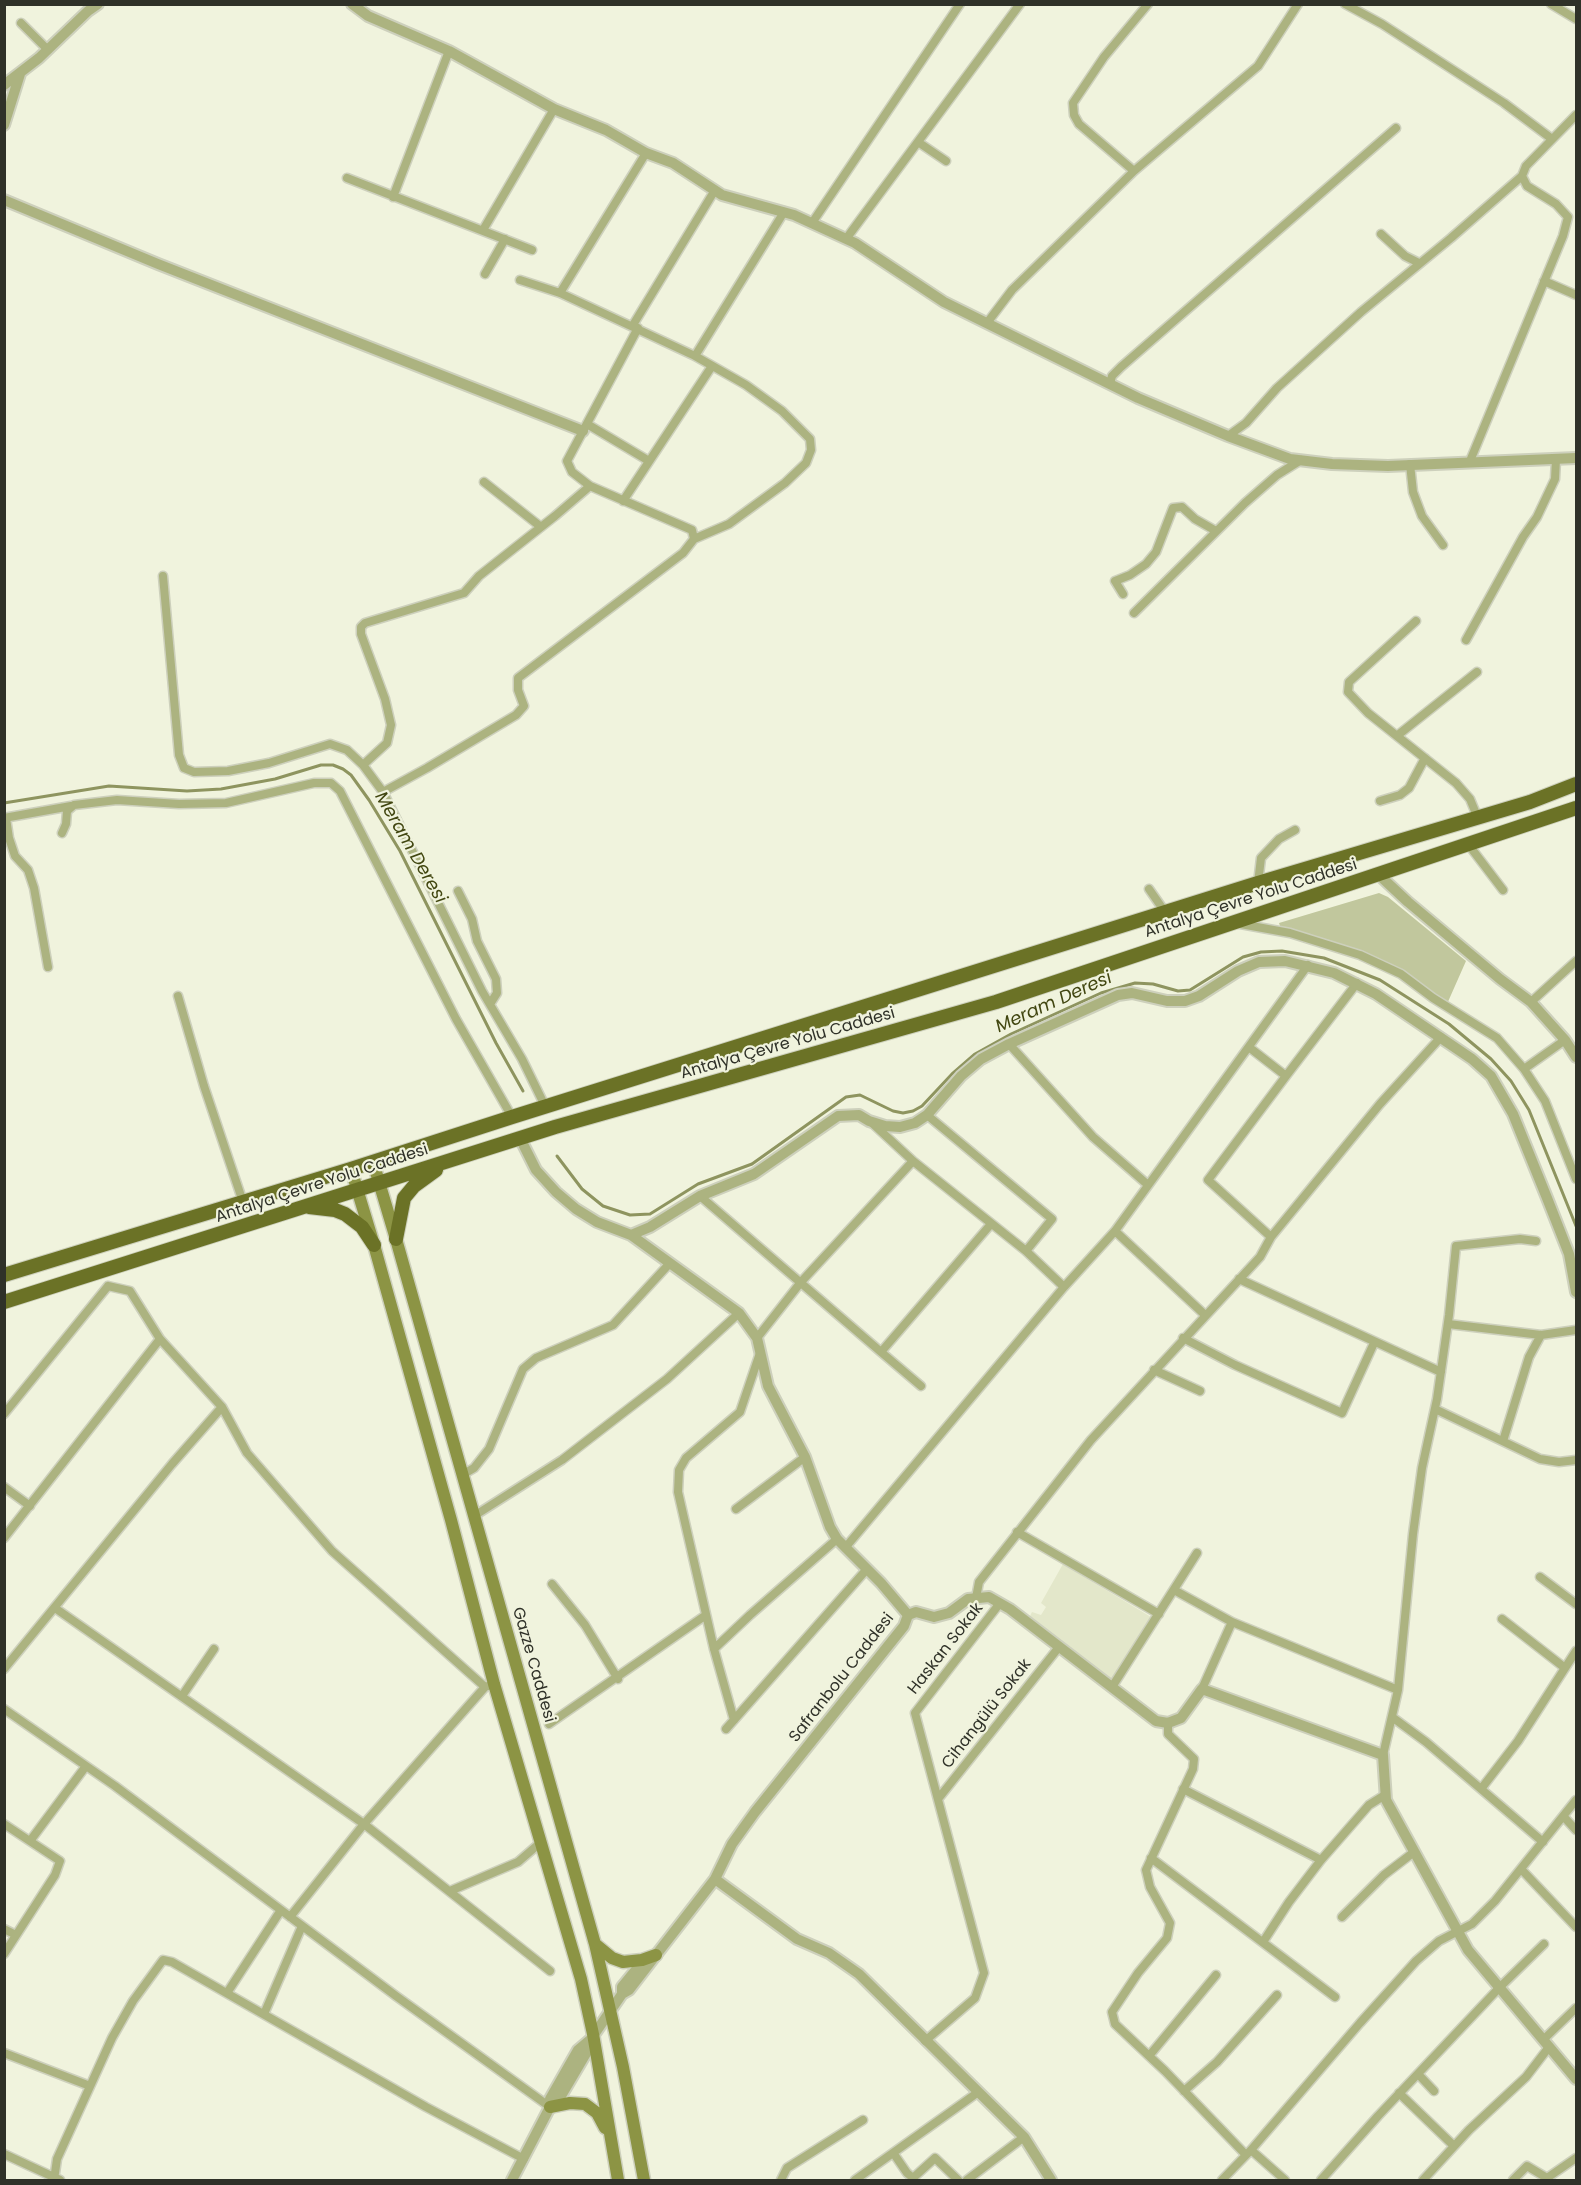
<!DOCTYPE html>
<html>
<head>
<meta charset="utf-8">
<style>
	body { margin:0 }
	#map { position:relative; width:1581px; height:2185px; overflow:hidden; background:#f0f3dd; font-family:Poppins,sans-serif }
	canvas { display:block }
	.frame { position:absolute; inset:0; border:6px solid #2f3128; pointer-events:none }
</style>
</head>
<body>
<div id="map">
<canvas width="1581" height="2185"></canvas>
<div class="frame"></div>
</div>
<script>
const context = document.querySelector('canvas').getContext('2d');
context.lineJoin = 'round';
function fill(path, color) { context.fillStyle = color; context.fill(path, 'evenodd'); }
const shape = rows => new Path2D(rows.map(r => 'M' + r).join(''));
function strokePath(path, color, width, dash) { context.strokeStyle = color; context.lineWidth = width; context.lineCap = dash ? 'butt' : 'round'; context.setLineDash(dash || []); context.stroke(path); }
function drawText(font, color, halo, rows, align = 'center') {
  context.font = font + ' Poppins,sans-serif'; context.lineWidth = 4.5; context.setLineDash([]); context.textBaseline = 'middle'; context.strokeStyle = halo; context.fillStyle = color; for (const [text, x, y, turn = 0] of rows) {
    context.save(); context.translate(x, y); context.rotate((+turn || 0) * Math.PI / 180); context.textAlign = isNaN(turn) ? turn : align; if (halo) context.strokeText(text, 0, 0); context.fillText(text, 0, 0); context.restore();
  }
}
const built = shape([
	[1063,1564,1151,1617,1111,1680,1029,1618,1032,1612,1041,1615,1046,1607,1041,1603]
]);
const green = shape([
	[1379,893,1388,897,1466,961,1447,1004,1412,979,1331,943,1280,926,1279,923]
]);
const stream = shape([
	[4,803,109,786,187,791,221,789,275,779,321,765,333,765,343,769,351,775,369,800,400,851,496,1043,523,1091],
	[557,1156,582,1189,603,1206,630,1215,650,1214,698,1184,752,1164,846,1097,860,1095,893,1111,903,1113,913,1111,922,1106,952,1074,975,1054,1011,1034,1101,993,1135,983,1153,984,1178,991,1190,990,1243,957,1261,952,1282,951,1324,958,1380,980,1449,1024,1491,1059,1511,1081,1529,1110,1576,1226]
]);
const minor = shape([
	[1345,4,1382,24,1504,103,1552,139],
	[1551,4,1576,19],
	[21,23,48,50],
	[918,142,946,161],
	[1134,171,1079,124,1074,115,1073,103,1104,57,1148,4],
	[347,178,532,250],
	[393,197,449,51],
	[812,223,960,4],
	[483,230,554,109],
	[1381,234,1405,256,1419,263],
	[846,239,1020,4],
	[485,274,505,239],
	[520,280,560,293,695,356,746,385,782,411,810,439,811,450,806,463,785,483,729,524,694,539],
	[1544,281,1576,295],
	[560,293,646,153],
	[987,323,1012,290,1134,171,1258,66,1298,4],
	[633,325,715,190],
	[695,356,784,212],
	[1110,384,1112,376,1121,367,1396,128],
	[587,424,649,461],
	[1228,436,1246,423,1277,388,1361,312,1451,238,1522,176],
	[1470,461,1563,236,1568,217,1556,204,1527,186,1522,176,1526,166,1576,115],
	[1410,464,1413,492,1422,516,1443,545],
	[484,482,541,527],
	[623,501,712,366],
	[163,576,179,755,184,768,194,772,228,771,269,763,330,744,347,750,363,765,383,792,482,991,522,1059,545,1106],
	[1123,594,1115,581,1130,575,1146,564,1156,552,1173,508,1182,507,1195,519,1216,531],
	[1134,613,1245,503,1277,475,1301,460],
	[1416,621,1349,682,1348,692,1368,713,1456,783,1470,799,1477,816],
	[1466,640,1523,537,1537,517,1555,479,1556,459],
	[1398,735,1477,672],
	[363,765,387,743,391,725,385,699,361,634,361,627,365,623,464,593,479,576,555,516,590,486],
	[383,792,427,768,516,715,524,706,518,690,518,678,683,553,694,539,692,530,590,486,572,472,567,461,638,328],
	[1380,801,1400,795,1409,788,1425,758],
	[4,818,71,806],
	[6,818,9,838,15,856,28,870,34,888,48,967],
	[62,833,66,824,67,811,74,805,117,800,179,804,226,803,314,783,331,783,340,791,456,1019,512,1117],
	[1468,844,1503,890],
	[1258,883,1261,858,1279,839,1295,830],
	[1149,889,1165,912],
	[458,891,472,919,477,941,496,979,497,993,490,1004],
	[1235,923,1290,933,1360,955,1401,974,1433,998,1497,1038,1524,1069,1545,1101,1576,1179],
	[178,996,204,1086,243,1202],
	[1531,1002,1576,961],
	[1009,1044,1093,1137,1148,1185],
	[1250,1048,1286,1076,1208,1180,1271,1237],
	[1524,1069,1565,1040],
	[1286,1076,1357,983],
	[927,1115,1052,1219,1026,1251],
	[871,1122,913,1161,1026,1251,1064,1287],
	[700,1196,881,1352,991,1224],
	[1115,1231,1205,1315],
	[1239,1279,1441,1372],
	[108,1286,130,1291,160,1339,222,1407,247,1453,332,1551,485,1687],
	[1448,1324,1541,1335,1576,1330],
	[757,1338,801,1282,913,1161],
	[1183,1338,1235,1365,1342,1413,1374,1343],
	[881,1352,921,1386],
	[1154,1370,1200,1391],
	[1435,1409,1540,1459,1559,1462,1576,1460],
	[4,1414,108,1286],
	[1503,1441,1529,1357,1541,1335],
	[462,1475,474,1468,489,1449,523,1369,536,1358,613,1325,670,1263],
	[4,1487,30,1506],
	[736,1509,805,1457],
	[474,1516,562,1460,667,1379,739,1313],
	[1017,1532,1159,1614],
	[4,1538,160,1339],
	[845,1548,1064,1287,1115,1231,1308,965],
	[1540,1577,1576,1604],
	[552,1584,585,1625,618,1679],
	[1174,1590,1232,1622,1398,1690],
	[976,1598,979,1582,1091,1440,1260,1257,1271,1237,1380,1104,1441,1037],
	[55,1608,364,1824,550,1971],
	[1502,1619,1565,1668],
	[714,1649,750,1615,837,1539],
	[4,1669,172,1464,222,1407],
	[1112,1687,1197,1553],
	[1202,1689,1232,1622],
	[182,1696,214,1649],
	[4,1709,115,1786,396,1996,550,2107],
	[1392,1717,1426,1742,1543,1842],
	[734,1720,714,1649,678,1492,679,1470,686,1458,740,1412,760,1353],
	[1168,1723,1168,1734,1194,1759,1193,1769,1146,1870,1150,1887,1170,1923,1167,1938,1138,1973,1112,2012,1115,2024,1165,2071,1246,2155],
	[549,1724,706,1615],
	[726,1729,867,1569],
	[1383,1755,1398,1690,1413,1534,1422,1468,1437,1399,1449,1315,1456,1246,1520,1239,1536,1241],
	[1183,1789,1321,1860],
	[1481,1789,1518,1741,1576,1651],
	[938,1799,1059,1647],
	[1564,1817,1576,1830],
	[4,1824,60,1861,55,1875,4,1954],
	[30,1841,86,1766],
	[1151,1858,1335,1997],
	[1521,1869,1576,1927],
	[450,1891,518,1862,540,1843],
	[290,1917,364,1824,485,1687,491,1685],
	[1342,1917,1384,1875,1414,1852],
	[4,1929,16,1935],
	[1263,1942,1289,1902,1321,1860,1369,1805,1385,1795],
	[227,1993,281,1910],
	[264,2014,302,1926],
	[1543,2040,1576,2008],
	[925,2041,975,1998,984,1973,915,1713,1000,1603],
	[4,2053,90,2086],
	[1149,2056,1216,1975],
	[1418,2074,1434,2091],
	[1184,2091,1217,2062,1277,1995],
	[1399,2093,1454,2146],
	[1251,2150,1285,2180],
	[4,2154,60,2180],
	[894,2154,907,2173,913,2178,935,2158,958,2180],
	[54,2180,57,2159,112,2038,133,2001,163,1960,172,1962,426,2107,524,2159],
	[781,2180,787,2168,863,2120],
	[855,2180,977,2093],
	[967,2180,1024,2137],
	[1222,2180,1251,2150,1360,2023,1416,1961,1439,1941,1472,1924,1495,1901,1576,1800],
	[1321,2180,1378,2116,1499,1988,1544,1944],
	[1423,2180,1469,2130,1526,2077,1549,2047],
	[1513,2180,1527,2166,1547,2178,1576,2158]
]);
const tertiary = shape([
	[352,4,368,16,449,51,554,109,606,130,646,153,673,163,722,195,794,215,855,243,944,302,1138,398,1228,436,1290,459,1332,464,1388,466,1576,458],
	[4,85,39,58,88,11,98,4],
	[4,125,20,74],
	[4,200,158,264,583,431],
	[1378,874,1408,902,1500,979,1531,1002,1565,1040,1576,1057],
	[520,1138,536,1170,556,1192,576,1209,597,1222,631,1235,739,1313,757,1338,768,1386,805,1457,830,1527,837,1539,881,1583,908,1615,904,1626,755,1812,732,1844,715,1879,656,1955],
	[631,1235,650,1227,700,1196,754,1174,838,1116,859,1115,869,1121,885,1126,900,1127,915,1123,927,1115,961,1076,981,1059,1009,1044,1118,995,1132,993,1167,1001,1185,1001,1199,996,1238,971,1259,962,1285,961,1334,973,1376,994,1472,1059,1491,1076,1513,1114,1547,1198,1569,1254,1576,1292],
	[908,1615,916,1612,934,1617,949,1613,968,1599,989,1597,1010,1609,1156,1721,1168,1723,1181,1718,1202,1689,1383,1755,1386,1800,1468,1950,1576,2079],
	[715,1879,797,1939,829,1953,859,1974,1024,2137,1051,2180],
	[591,2039,622,1994,629,1990,656,1955,640,1965,622,1987,622,1994],
	[512,2180,550,2107,550,2099,578,2050,591,2039,588,2050,558,2101,550,2107]
]);
const secondary = shape([
	[373,1162,396,1239,595,1944,623,2067,644,2180],
	[351,1169,374,1245,451,1520,494,1684,581,1979,593,2034,618,2180],
	[595,1944,612,1958,623,1962,642,1960,656,1955],
	[550,2107,570,2103,585,2104,597,2113,605,2128]
]);
const trunk = shape([
	[309,1207,335,1210,345,1214,362,1227,374,1245],
	[396,1239,404,1198,414,1186,436,1170],
	[4,1275,351,1169,512,1117,1258,883,1530,802,1576,784],
	[4,1302,555,1127,996,1002,1576,808]
]);
const streetNames = [
	["Antalya Çevre Yolu Caddesi",1251,899,-18],
	["Antalya Çevre Yolu Caddesi",788,1044,-16],
	["Antalya Çevre Yolu Caddesi",322,1184,-18],
	["Haskan Sokak",946,1649,-52],
	["Gazze Caddesi",533,1665,74],
	["Safranbolu Caddesi",842,1678,-52],
	["Cihangülü Sokak",987,1714,-52]
];
const waterNames = [
	["Meram Deresi",410,848,60],
	["Meram Deresi",1054,1003,-24]
];
fill(built, '#e3e7ca');
fill(green, '#c1c79d');
strokePath(stream, '#8e945f', 3);
strokePath(minor, '#cdd0bc', 11);
strokePath(tertiary, '#cdd0bc', 14);
strokePath(secondary, '#cdd0bc', 15);
strokePath(trunk, '#cdd0bc', 16);
strokePath(minor, '#acb380', 8);
strokePath(tertiary, '#acb380', 10);
strokePath(secondary, '#8c9444', 12);
strokePath(trunk, '#6b7226', 14);
drawText('16px', '#2f3128', '#f0f3dd', streetNames);
drawText('italic 18px', '#414610', '#f0f3dd', waterNames);
</script>
</body>
</html>
